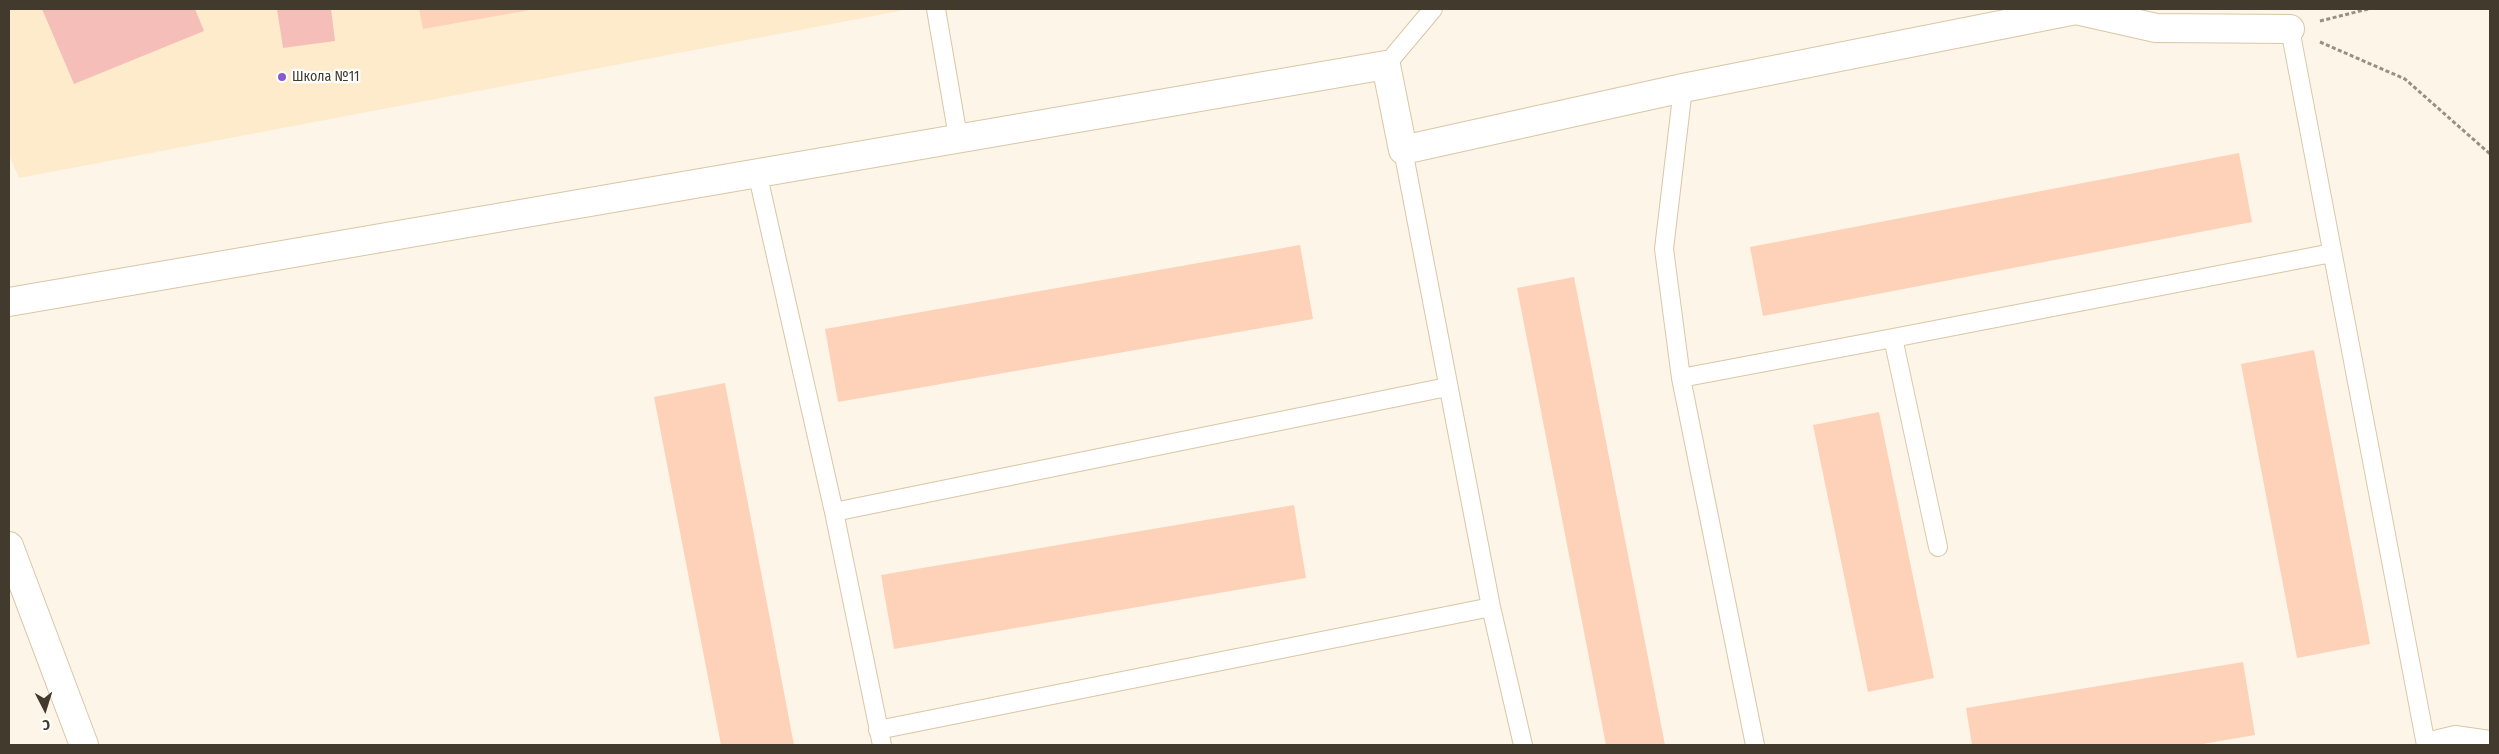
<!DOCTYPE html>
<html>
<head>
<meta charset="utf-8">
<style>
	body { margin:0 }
	#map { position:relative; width:2499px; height:754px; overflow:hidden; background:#fdf5e8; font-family:"Fira Sans Condensed",sans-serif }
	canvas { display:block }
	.frame { position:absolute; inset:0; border:10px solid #413a2d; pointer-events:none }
	.north { position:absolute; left:20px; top:684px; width:50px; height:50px; -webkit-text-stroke:4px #fff; paint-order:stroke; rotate:175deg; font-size:14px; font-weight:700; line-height:20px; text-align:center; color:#413a2d }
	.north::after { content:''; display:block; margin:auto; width:18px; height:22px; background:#413a2d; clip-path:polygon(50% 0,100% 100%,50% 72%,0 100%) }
</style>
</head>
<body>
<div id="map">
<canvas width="2499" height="754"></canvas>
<div class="frame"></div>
<div class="north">С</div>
</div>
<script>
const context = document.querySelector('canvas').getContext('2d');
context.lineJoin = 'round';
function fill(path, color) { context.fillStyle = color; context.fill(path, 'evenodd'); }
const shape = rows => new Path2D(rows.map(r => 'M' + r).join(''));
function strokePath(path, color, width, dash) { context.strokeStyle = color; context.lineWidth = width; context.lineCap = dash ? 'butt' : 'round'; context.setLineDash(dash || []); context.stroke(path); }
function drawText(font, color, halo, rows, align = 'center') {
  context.font = font + ' "Fira Sans Condensed",sans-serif'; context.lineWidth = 4.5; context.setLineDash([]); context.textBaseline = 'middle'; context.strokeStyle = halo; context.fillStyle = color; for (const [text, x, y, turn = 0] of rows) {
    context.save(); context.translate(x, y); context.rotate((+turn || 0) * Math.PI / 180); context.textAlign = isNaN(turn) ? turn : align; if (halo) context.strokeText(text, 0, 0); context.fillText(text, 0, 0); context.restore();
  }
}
const built = shape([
	[9,9,900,9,900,11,19,178,9,155]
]);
const green = shape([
	[42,9,195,9,204,31,74,84],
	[277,9,331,9,335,41,283,48]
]);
const building = shape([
	[419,9,530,9,530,10,423,29],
	[2239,153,2252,222,1763,316,1750,247],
	[1300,245,1313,319,838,402,825,329],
	[1574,277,1665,745,1606,745,1517,288],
	[2314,350,2370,644,2297,658,2241,364],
	[725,383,794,745,721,745,654,397],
	[1879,412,1934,678,1868,692,1813,425],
	[1294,505,1306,578,894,649,881,575],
	[2243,662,2255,735,2197,745,1972,745,1966,708]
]);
const path = shape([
	[2320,21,2368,9],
	[2320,42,2405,79,2490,154]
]);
const service = shape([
	[936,9,958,137],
	[2290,29,2426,745],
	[1386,65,1433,9],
	[1683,88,1664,249,1681,378,1755,745],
	[1403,150,1491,607,1523,745],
	[757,172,834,512,882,745],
	[1893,338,2332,253],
	[1681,378,1893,338,1938,547],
	[834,512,1447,387],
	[878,730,1491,607],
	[2426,742,2455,735,2490,740]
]);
const minor = shape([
	[9,302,1386,65,1403,150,1683,88,2076,10,2156,28,2290,29]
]);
const tertiary = shape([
	[9,546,84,745]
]);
const markers = [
	[282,77,5,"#8858d1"]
];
const poiNames = [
	["Школа №11",292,77]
];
fill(built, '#feebcc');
fill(green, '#f6beb9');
fill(building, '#fdd2b9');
strokePath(service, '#dac6a7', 20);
strokePath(minor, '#dac6a7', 30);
strokePath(tertiary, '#dac6a7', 30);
strokePath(path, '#979083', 3, [4, 2.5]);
strokePath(service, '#fff', 18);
strokePath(minor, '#fff', 28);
strokePath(tertiary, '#fff', 28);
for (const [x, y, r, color] of markers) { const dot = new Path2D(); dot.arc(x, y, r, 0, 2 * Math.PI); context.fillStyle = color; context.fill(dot); strokePath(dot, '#fff', 2); }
drawText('14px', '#413a2d', '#fff', poiNames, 'left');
</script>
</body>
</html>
